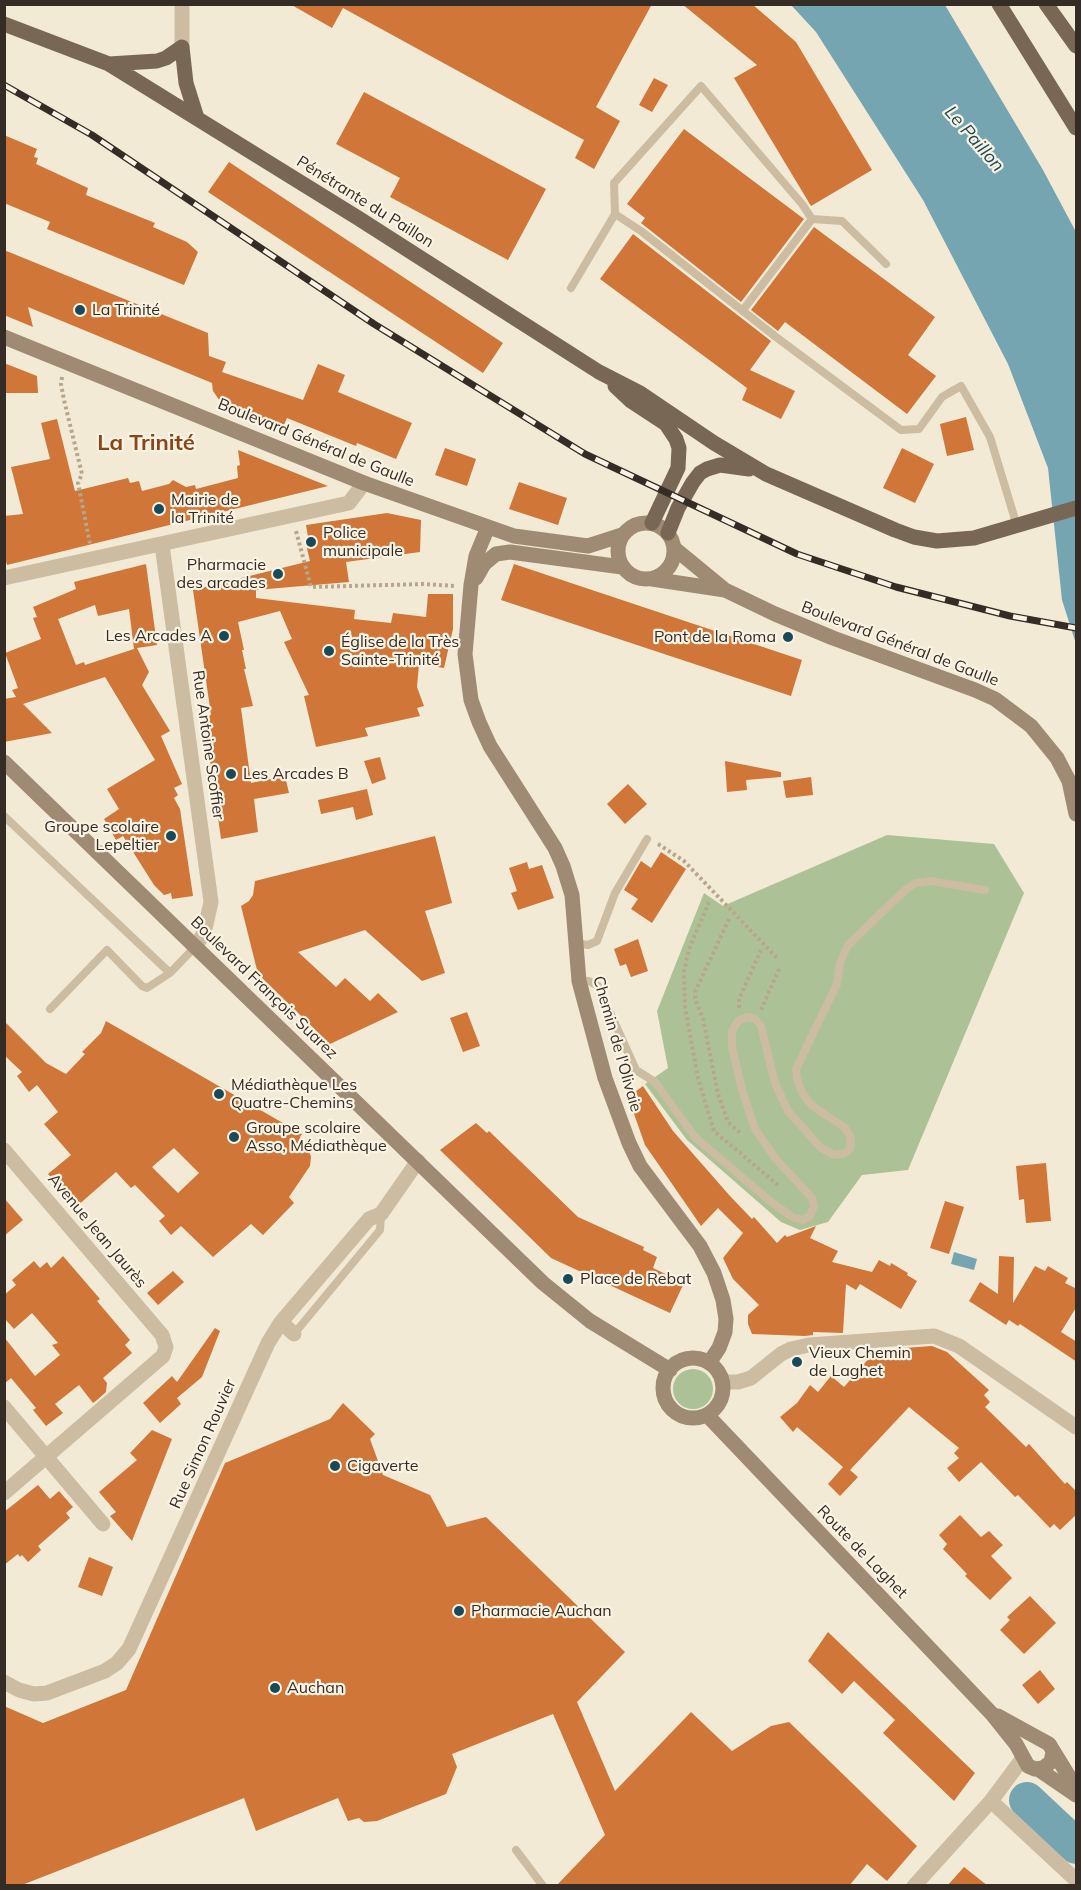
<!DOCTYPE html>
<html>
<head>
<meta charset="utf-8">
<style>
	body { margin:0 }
	#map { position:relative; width:1081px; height:1890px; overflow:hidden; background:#f3ead6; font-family:Mulish,sans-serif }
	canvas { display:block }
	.frame { position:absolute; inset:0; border:6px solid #352d25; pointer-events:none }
</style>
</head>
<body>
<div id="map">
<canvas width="1081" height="1890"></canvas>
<div class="frame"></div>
</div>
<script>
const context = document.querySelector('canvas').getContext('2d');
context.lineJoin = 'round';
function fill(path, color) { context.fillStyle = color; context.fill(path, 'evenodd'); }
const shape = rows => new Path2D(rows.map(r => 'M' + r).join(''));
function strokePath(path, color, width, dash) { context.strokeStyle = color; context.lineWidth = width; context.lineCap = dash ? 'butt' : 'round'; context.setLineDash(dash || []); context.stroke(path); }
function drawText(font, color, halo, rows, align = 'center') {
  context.font = font + ' Mulish,sans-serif'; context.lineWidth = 4.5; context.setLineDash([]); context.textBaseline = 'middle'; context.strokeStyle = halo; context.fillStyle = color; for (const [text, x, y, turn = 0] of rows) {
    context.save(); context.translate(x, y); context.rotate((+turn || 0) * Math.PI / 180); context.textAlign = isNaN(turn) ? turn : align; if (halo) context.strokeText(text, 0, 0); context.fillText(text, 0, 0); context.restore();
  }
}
const green = shape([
	[887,835,994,844,1024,893,908,1170,862,1175,828,1222,800,1230,781,1222,687,1140,645,1084,668,1068,657,1011,704,893,723,906],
	'673 1389a20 20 0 1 1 40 0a20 20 0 1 1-40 0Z'
]);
const water = shape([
	[791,5,945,5,1043,170,1076,232,1076,644,1062,600,1048,468,1008,364,923,200,816,32],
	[954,1252,977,1259,974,1270,951,1264]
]);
const river = shape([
	[1027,1800,1076,1846]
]);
const building = shape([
	[290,4,652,4,596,107,620,121,594,169,575,158,584,140,343,8,332,28],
	[682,4,752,4,796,42,872,170,811,206,734,78,757,65],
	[654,78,668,85,652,112,639,105],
	[364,92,546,189,508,260,390,197,400,178,336,144],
	[684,129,804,219,741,302,641,223,645,218,627,204],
	[4,135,37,149,34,157,38,158,36,164,88,188,86,195,155,223,153,227,187,242,198,252,184,285,47,229,50,222,4,203],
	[229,162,503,343,483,373,208,192],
	[814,227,935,317,908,355,936,376,907,414,785,322,778,331,751,310],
	[633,234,771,341,750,370,795,391,781,419,742,400,747,388,600,279],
	[4,250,208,333,209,356,226,362,222,372,303,400,318,364,345,375,338,392,412,423,396,459,357,443,356,446,287,418,283,427,222,404,213,391,212,383,28,307,33,327,4,315],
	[4,363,37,376,38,393,4,393],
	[966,417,974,450,947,456,940,424],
	[57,419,75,491,128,478,130,483,139,481,142,491,169,484,173,480,186,487,195,485,196,489,238,478,237,466,240,465,238,450,328,486,7,565,4,554,4,516,23,514,11,467,50,459,41,423],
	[445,448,476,459,467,486,435,475],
	[902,448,934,464,915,503,883,488],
	[519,482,567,498,558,525,509,509],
	[387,513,421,520,420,552,346,562,349,582,256,590,256,598,355,610,354,619,391,623,393,613,426,617,428,594,453,594,453,629,444,668,419,664,417,687,424,706,417,708,420,716,365,728,368,736,316,747,304,696,309,695,284,642,292,639,280,611,238,622,244,650,242,650,246,669,244,669,253,706,241,708,251,783,285,776,289,793,254,799,258,832,221,839,204,717,211,715,193,590,310,561,305,540,308,537,306,525],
	[146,564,157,645,137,648,149,672,142,685,170,731,161,736,182,784,174,788,178,795,174,798,180,809,193,896,172,899,171,893,164,895,154,885,123,836,116,840,104,819,119,809,107,789,155,760,105,677,23,704,52,733,4,742,4,699,16,697,12,690,18,688,5,653,41,639,33,618,37,617,33,607,76,589,74,582],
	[95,605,98,616,129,609,134,649,85,665,84,662,76,665,58,619],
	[514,564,802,660,791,696,501,600],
	[380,757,386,779,372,784,364,761],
	[725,761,781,772,781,777,746,780,747,790,727,792],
	[811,777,813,795,786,798,783,781],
	[628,784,647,804,625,824,607,804],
	[367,789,373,815,356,820,353,807,321,814,318,800],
	[435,836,452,903,425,911,445,973,422,981,365,930,298,952,336,987,345,978,370,1001,378,993,398,1012,330,1044,258,974,241,906,249,901,253,895,255,881],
	[661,852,686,869,652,923,631,909,638,899,624,890,641,861,651,868],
	[527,862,529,869,542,865,554,898,518,910,511,893,517,891,509,868],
	[638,939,648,971,631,977,626,964,620,966,614,949],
	[467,1012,480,1046,463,1052,450,1018],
	[4,1021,46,1063,66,1074,85,1054,82,1052,101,1033,106,1021,302,1134,300,1137,309,1150,311,1157,310,1166,289,1197,294,1203,263,1235,251,1224,213,1257,181,1226,171,1235,159,1221,165,1216,135,1185,131,1188,116,1172,76,1207,48,1174,71,1155,44,1124,58,1112,37,1085,29,1092,17,1076,22,1072,4,1055],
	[174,1148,199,1173,178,1193,152,1167],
	[643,1086,673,1131,730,1196,752,1219,754,1217,777,1243,785,1235,787,1237,816,1226,810,1238,838,1251,832,1262,872,1272,879,1260,890,1266,891,1263,908,1273,907,1275,917,1281,901,1309,860,1284,856,1290,846,1284,843,1333,813,1332,813,1335,805,1336,752,1334,748,1324,748,1315,759,1305,733,1279,723,1258,743,1233,718,1208,701,1226,670,1181,645,1145,628,1097],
	[476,1123,487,1133,489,1131,578,1217,644,1247,643,1250,657,1257,653,1268,684,1283,670,1313,551,1258,440,1150],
	[1046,1163,1051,1221,1026,1223,1024,1199,1019,1200,1016,1166],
	[4,1198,23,1220,4,1236],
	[945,1201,964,1207,949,1254,930,1248],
	[63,1256,100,1299,97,1301,130,1340,125,1345,132,1353,103,1378,107,1383,106,1392,97,1400,93,1403,79,1385,55,1404,63,1413,46,1426,33,1410,36,1408,11,1378,4,1384,4,1337,35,1376,60,1355,52,1345,58,1343,32,1313,14,1329,4,1318,4,1295,16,1285,12,1280,34,1261,40,1268,47,1262,51,1268],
	[999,1256,1014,1257,1013,1303,1035,1266,1045,1271,1048,1266,1068,1278,1065,1283,1077,1289,1077,1306,1061,1332,1077,1342,1077,1362,1020,1324,1018,1326,1009,1320,1006,1325,969,1301,980,1282,998,1294],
	[173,1271,184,1282,158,1305,147,1293],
	[215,1328,220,1331,202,1377,177,1398,181,1404,160,1423,143,1403,172,1376,177,1382],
	[932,1346,947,1352,989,1390,984,1395,990,1402,985,1407,1026,1447,1029,1444,1065,1484,1067,1482,1077,1492,1077,1514,1060,1530,1054,1524,1050,1528,1018,1495,1015,1497,981,1462,959,1482,947,1468,959,1458,954,1453,959,1448,909,1407,850,1470,858,1477,840,1496,828,1484,843,1467,797,1427,793,1432,780,1417,797,1403,810,1385,818,1392,831,1376,844,1387,876,1350],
	[343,1403,375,1434,370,1439,383,1475,430,1495,447,1527,486,1517,625,1652,577,1702,615,1791,691,1712,732,1751,771,1726,789,1722,917,1846,887,1881,867,1864,849,1886,556,1886,605,1835,553,1714,452,1754,457,1767,446,1794,377,1821,364,1822,359,1818,348,1821,338,1798,256,1831,244,1798,22,1885,4,1885,4,1706,43,1723,126,1690,225,1463,330,1419],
	[152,1430,172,1439,132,1541,110,1516,116,1512,99,1492,137,1460,130,1453],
	[38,1485,50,1499,59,1491,73,1507,66,1513,70,1518,38,1546,41,1550,28,1562,22,1555,20,1557,18,1554,4,1565,4,1512],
	[960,1515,981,1537,989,1531,1003,1545,991,1556,1012,1578,990,1600,965,1576,967,1574,943,1549,947,1544,939,1535],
	[89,1557,113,1567,102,1596,78,1587],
	[1030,1596,1056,1623,1024,1654,1000,1630,1010,1620,1007,1617],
	[828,1632,975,1773,954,1801,883,1733,895,1720,854,1681,842,1694,808,1661],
	[1040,1670,1055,1689,1038,1704,1022,1685],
	[964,1867,988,1886,947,1886]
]);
const path = shape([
	[62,377,61,384,64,400,82,474,78,483,90,544],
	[296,531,311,587,424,584,455,586],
	[658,844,684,861,778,959],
	[709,902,689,949,684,972,685,1008,698,1078,714,1131,778,1185],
	[729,919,695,992,695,998,703,1019,718,1094,728,1122,741,1134],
	[739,1008,739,999,761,950],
	[761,1010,780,967]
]);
const lane = shape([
	[886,264,842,221,812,219,802,204,701,86,614,183,615,214,641,231,776,337,901,430,919,429,942,397,961,386,990,437,1017,526],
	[571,288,615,214],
	[743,310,812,219],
	[4,816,170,973],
	[576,943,588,945,597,941,615,893,647,839],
	[579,981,589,981,598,986,636,1070,655,1082,695,1137,771,1202,794,1218,803,1220,810,1216,814,1206,812,1198,775,1158,755,1129,742,1090,732,1047,732,1031,738,1021,747,1017,755,1019,761,1026,775,1083,788,1111,821,1148,834,1155,843,1154,850,1149,851,1138,845,1128,811,1105,802,1092,797,1079,796,1069,837,984,840,963,848,945,905,890,916,883,930,881,985,890],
	[50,1009,107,950,142,986,147,988,170,973,195,947],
	[294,1334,380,1230,381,1214],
	[516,1850,543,1886]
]);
const street = shape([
	[182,4,182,47],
	[162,545,211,902,204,933,195,947],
	[4,578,349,503,364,483],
	[4,1150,162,1335,166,1347,163,1356,4,1493],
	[281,1322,294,1334],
	[722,1382,738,1382,751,1378,781,1354,791,1349,809,1345,934,1336,959,1346,1076,1427],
	[4,1407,103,1524],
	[4,1682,19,1690,34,1694,47,1693,105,1671,117,1663,129,1649,268,1343,281,1322,369,1219,381,1214,418,1161],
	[991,1801,1076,1880],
	[914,1886,991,1801,1023,1758]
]);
const secondary = shape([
	[4,337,364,483,514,536,588,546,622,535],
	'618 551a28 28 0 1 1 56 0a28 28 0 1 1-56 0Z',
	[488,527,476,556,471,585,465,654,471,700,479,722,490,746,555,848,563,866,572,895,579,981,605,1078,629,1143,640,1166,700,1246,714,1273,723,1300,726,1319,725,1332,719,1348,709,1363],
	[674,548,725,590,775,614,833,638,975,690,995,699,1031,726,1057,758,1069,781,1076,814],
	[476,578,484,564,496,554,510,552,622,567],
	[652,579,725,590],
	[4,762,543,1283,590,1321,670,1370],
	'663 1388a30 30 0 1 1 60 0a30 30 0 1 1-60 0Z',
	[707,1415,992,1714,1016,1744,1028,1766,1035,1769,1043,1768,1051,1762,1053,1752],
	[998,1716,1049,1744,1076,1788],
	[1038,1769,1076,1795]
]);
const primary = shape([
	[999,4,1076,128],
	[1046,4,1076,46],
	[4,24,109,64,358,218,599,372,640,393,714,443,766,474,895,530,914,537,937,541,974,538,1076,508],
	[109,64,157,61,166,58,182,47,186,83,197,118],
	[615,386,631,401,666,424,676,439,679,448,678,468,652,523],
	[668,533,678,508,693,482,700,473,707,469,720,465,749,469]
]);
const rail = shape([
	[4,85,92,135,374,324,585,454,797,554,896,587,1010,616,1076,628]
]);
const markers = [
	[80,310,6,"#184a59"],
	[159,509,6,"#184a59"],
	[311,542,6,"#184a59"],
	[278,574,6,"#184a59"],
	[224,636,6,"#184a59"],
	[788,637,6,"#184a59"],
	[329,651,6,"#184a59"],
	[231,774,6,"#184a59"],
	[171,836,6,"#184a59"],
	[219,1094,6,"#184a59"],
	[234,1137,6,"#184a59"],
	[568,1279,6,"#184a59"],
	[797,1362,6,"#184a59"],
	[335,1466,6,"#184a59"],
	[459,1611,6,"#184a59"],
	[275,1688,6,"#184a59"]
];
const streetNames = [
	["Pénétrante du Paillon",365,202,32],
	["Boulevard Général de Gaulle",316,443,22],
	["Boulevard Général de Gaulle",900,644,21],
	["Rue Antoine Scoffier",208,745,82],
	["Boulevard François Suarez",264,988,44],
	["Chemin de l'Olivaie",617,1044,74],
	["Avenue Jean Jaurès",97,1231,50],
	["Rue Simon Rouvier",203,1444,-66],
	["Route de Laghet",862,1552,46]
];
const poiNames = [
	["La Trinité",92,310],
	["Mairie de",171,500],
	["la Trinité",171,518],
	["Police",323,533],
	["municipale",323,551],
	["Pharmacie",266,565,"right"],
	["des arcades",266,583,"right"],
	["Les Arcades A",212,636,"right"],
	["Pont de la Roma",776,637,"right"],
	["Église de la Très",341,642],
	["Sainte-Trinité",341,660],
	["Les Arcades B",243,774],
	["Groupe scolaire",159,827,"right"],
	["Lepeltier",159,845,"right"],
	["Médiathèque Les",231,1085],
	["Quatre-Chemins",231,1103],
	["Groupe scolaire",246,1128],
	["Asso, Médiathèque",246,1146],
	["Place de Rebat",580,1279],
	["Vieux Chemin",809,1353],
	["de Laghet",809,1371],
	["Cigaverte",347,1466],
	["Pharmacie Auchan",471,1611],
	["Auchan",287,1688]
];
const waterNames = [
	["Le Paillon",974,139,49]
];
const districtNames = [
	["La Trinité",146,443]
];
fill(green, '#acc296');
fill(water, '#74a5b1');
strokePath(river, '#74a5b1', 36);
fill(building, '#cf7638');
strokePath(path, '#b7a68c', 4, [3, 3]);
strokePath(lane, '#cbbca2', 8);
strokePath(street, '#cbbca2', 15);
strokePath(secondary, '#9f8a73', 15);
strokePath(primary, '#786755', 15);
strokePath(rail, '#352d25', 7);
strokePath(rail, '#faf3e3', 4.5, [14]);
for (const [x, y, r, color] of markers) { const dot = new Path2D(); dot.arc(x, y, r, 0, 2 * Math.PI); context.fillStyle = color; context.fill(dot); strokePath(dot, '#faf3e3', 2); }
drawText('16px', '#352d25', '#faf3e3', streetNames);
drawText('16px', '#352d25', '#faf3e3', poiNames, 'left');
drawText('italic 18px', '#184a59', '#faf3e3', waterNames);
drawText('bold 22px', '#8a4619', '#faf3e3', districtNames);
</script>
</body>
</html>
